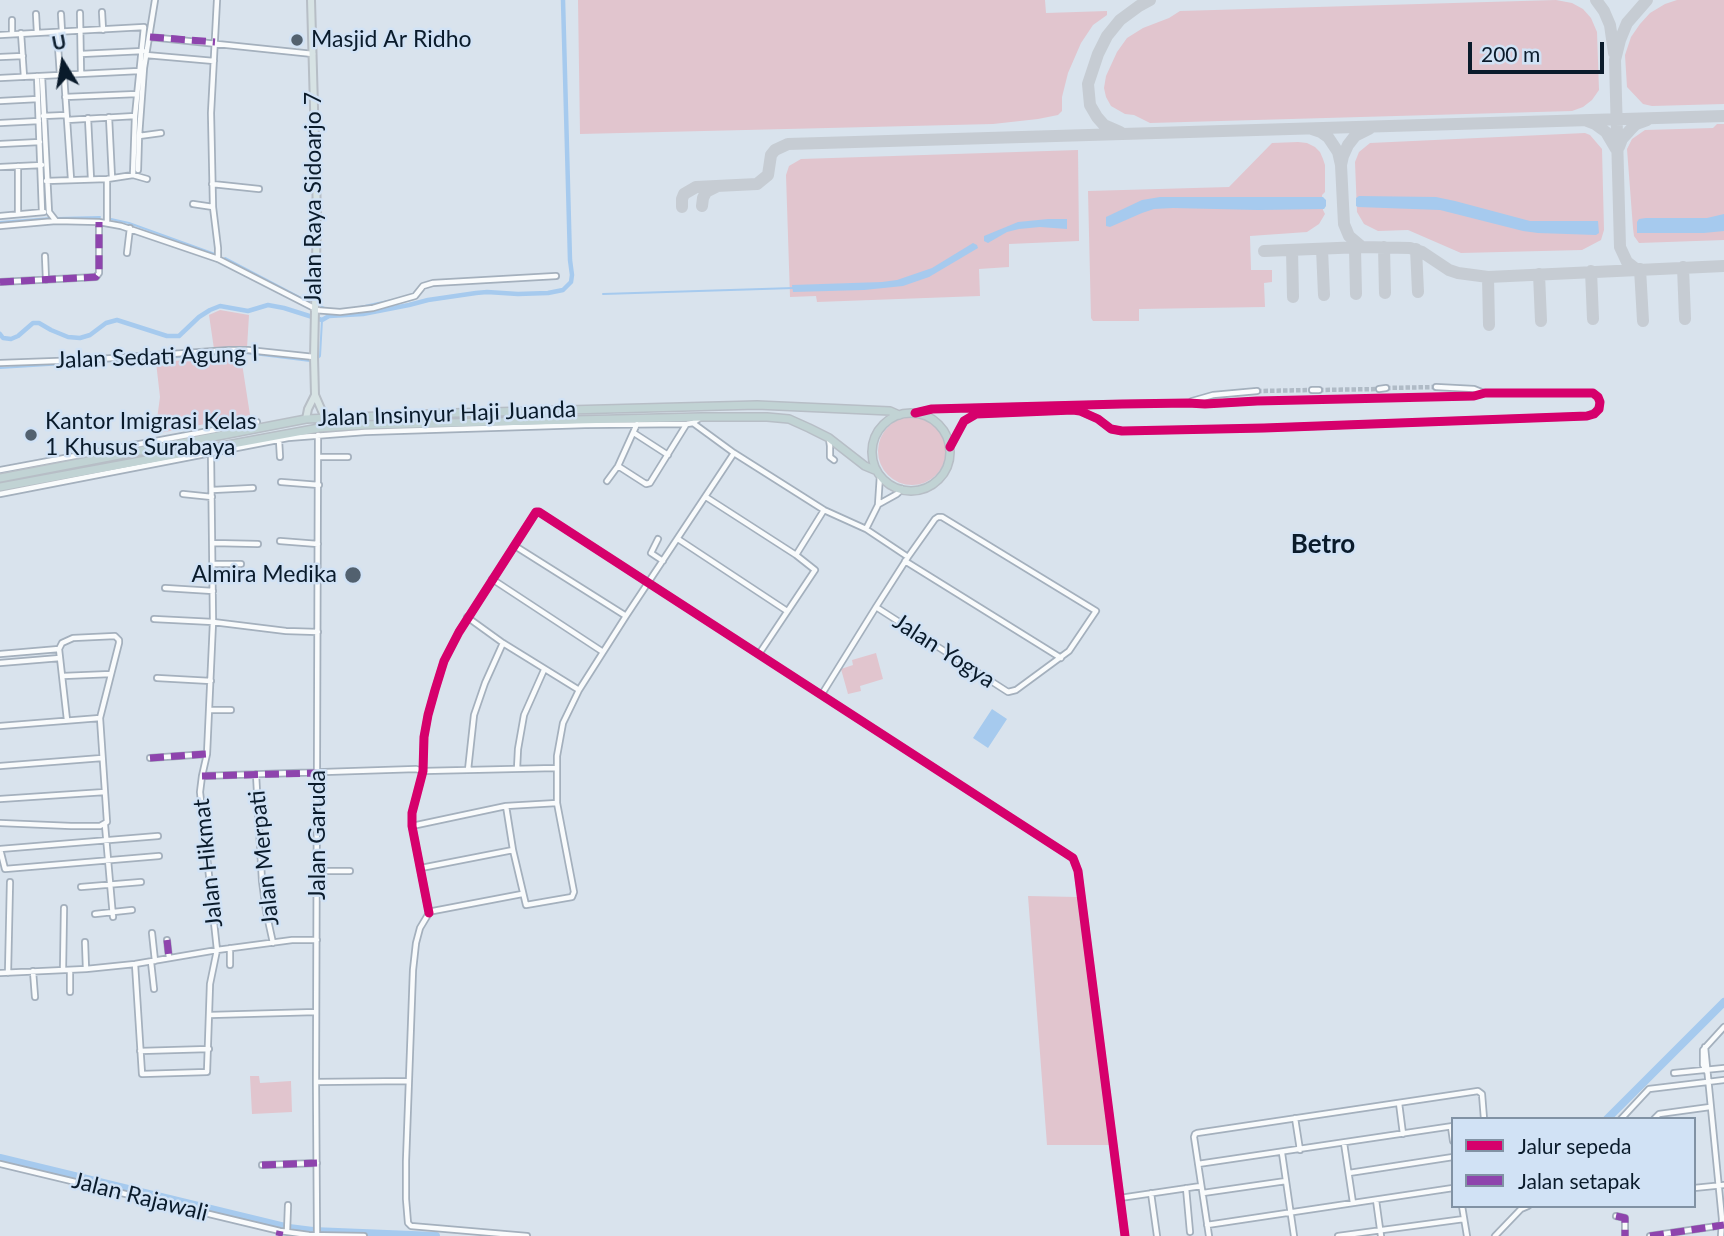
<!DOCTYPE html>
<html>
<head>
<meta charset="utf-8">
<style>
	body { margin:0 }
	#map { position:relative; width:1724px; height:1236px; overflow:hidden; background:#d9e3ed; font-family:Lato,sans-serif }
	canvas { display:block }
	.legend { position:absolute; left:1451px; top:1117px; width:245px; height:91px; box-sizing:border-box; background:#d1e2f5; border:2px solid #8192a4; margin:0; padding:9px 12px; list-style:none; font-size:21px; color:#0a1b2b }
	.legend li { display:flex; align-items:center; gap:14px; height:35px }
	.legend b { width:35px; border:2px solid #8192a4 }
	.north { position:absolute; left:28px; top:28px; width:70px; height:70px; -webkit-text-stroke:5px #d1e2f5; paint-order:stroke; rotate:349deg; font-size:19px; font-weight:700; line-height:28px; text-align:center; color:#0a1b2b }
	.north::after { content:''; display:block; margin:auto; width:24px; height:32px; background:#0a1b2b; clip-path:polygon(50% 0,100% 100%,50% 72%,0 100%) }
	.scale { position:absolute; left:1468px; top:42px; width:136px; height:32px; box-sizing:border-box; border:4px solid #0a1b2b; border-top:0; padding-left:9px; font-size:21px; line-height:24px; white-space:nowrap; color:#0a1b2b; -webkit-text-stroke:5px #d1e2f5; paint-order:stroke }
</style>
</head>
<body>
<div id="map">
<canvas width="1724" height="1236"></canvas>
<ul class="legend">
<li><b style="height:9px;background:#d6006c"></b>Jalur sepeda</li>
<li><b style="height:9px;background:#8e44ad"></b>Jalan setapak</li>
</ul>
<div class="north">U</div>
<div class="scale">200 m</div>
</div>
<script>
const context = document.querySelector('canvas').getContext('2d');
context.lineJoin = 'round';
function fill(path, color) { context.fillStyle = color; context.fill(path, 'evenodd'); }
const shape = rows => new Path2D(rows.map(r => 'M' + r).join(''));
function strokePath(path, color, width, dash) { context.strokeStyle = color; context.lineWidth = width; context.lineCap = dash ? 'butt' : 'round'; context.setLineDash(dash || []); context.stroke(path); }
function drawText(font, color, halo, rows, align = 'center') {
  context.font = font + ' Lato,sans-serif'; context.lineWidth = 5; context.setLineDash([]); context.textBaseline = 'middle'; context.strokeStyle = halo; context.fillStyle = color; for (const [text, x, y, turn = 0] of rows) {
    context.save(); context.translate(x, y); context.rotate((+turn || 0) * Math.PI / 180); context.textAlign = isNaN(turn) ? turn : align; if (halo) context.strokeText(text, 0, 0); context.fillText(text, 0, 0); context.restore();
  }
}
const green = shape([
	[578,0,1045,0,1046,13,1107,11,1107,15,1093,25,1081,43,1068,73,1062,97,1062,111,1058,115,1038,119,993,124,580,134],
	[1556,0,1572,3,1583,9,1591,18,1597,32,1599,90,1592,100,1583,107,1572,111,1150,123,1134,115,1125,114,1111,106,1106,97,1104,88,1106,76,1117,52,1127,38,1143,28,1169,18,1180,11],
	[1677,0,1724,0,1724,104,1652,106,1643,104,1627,87,1625,55,1631,37,1640,24,1650,13,1665,4],
	[1717,124,1724,124,1724,240,1639,243,1634,236,1633,228,1627,149,1632,139,1645,130,1713,128],
	[1585,133,1590,135,1602,149,1604,230,1601,240,1582,250,1461,253,1408,230,1378,231,1364,224,1357,212,1355,162,1359,152,1370,143],
	[1298,142,1307,143,1315,147,1320,152,1323,159,1325,165,1325,192,1322,195,1323,210,1325,214,1319,224,1307,232,1250,236,1251,270,1272,270,1272,282,1264,283,1265,307,1139,309,1139,321,1093,321,1091,318,1088,191,1229,187,1272,143],
	[1078,150,1079,241,1009,244,1009,267,979,269,980,296,817,302,816,296,790,297,786,175,789,166,801,159],
	[220,310,249,315,247,348,214,349,209,315],
	[241,357,250,415,155,434,160,397,156,362],
	'878 451a34 34 0 1 1 68 0a34 34 0 1 1-68 0Z',
	[876,653,883,679,860,686,861,691,848,694,841,669,853,665,852,660],
	[1028,896,1077,897,1111,1145,1047,1145],
	[250,1076,259,1076,260,1083,291,1081,292,1112,252,1114]
]);
const water = shape([
	[1359,196,1436,197,1455,201,1530,221,1598,221,1599,233,1596,235,1538,233,1523,231,1440,210,1358,207,1356,206,1356,198],
	[1160,197,1323,197,1326,200,1326,206,1324,209,1258,210,1173,208,1154,209,1142,213,1110,227,1106,226,1106,217,1142,200],
	[1724,214,1724,231,1704,233,1637,233,1637,222,1639,219,1646,218,1707,218],
	[1048,219,1067,219,1067,229,1040,227,1019,229,1007,232,988,243,984,241,984,236,1018,222],
	[973,243,977,245,978,248,929,277,903,286,864,290,793,292,792,285,882,282,897,280,932,268],
	[992,709,1007,719,988,748,973,738]
]);
const stream = shape([
	[57,218,100,217],
	[111,219,129,223,215,254],
	[0,222,51,218],
	[225,258,303,299,327,309],
	[603,294,794,288],
	[360,307,392,300,396,300,398,308],
	[318,358,320,356,322,320],
	[0,368,245,353,310,361]
]);
const canal = shape([
	[0,334,3,338,11,339,18,336,33,323,39,323,51,330,68,337,80,338,90,335,106,323,117,320,167,336,179,336,199,317,210,310,220,306,248,311,268,305,284,308,322,320,329,316,363,314,409,305,428,300,476,293,487,292,518,294,548,293,563,290,571,282,572,275,570,260,563,0]
]);
const river = shape([
	[1607,1119,1724,1002],
	[0,1158,289,1228,313,1231,436,1236]
]);
const taxiway = shape([
	[1596,0,1604,11,1610,25,1614,53],
	[1587,121,1595,124,1606,132,1616,149],
	[1312,129,1321,132,1328,137,1338,152,1341,165,1344,224,1349,236,1362,247],
	[1120,132,1104,125,1097,117,1090,105,1088,84,1098,54,1107,36,1120,20,1139,6,1150,0],
	[1619,147,1622,139,1631,129,1636,124,1647,120],
	[1341,165,1343,156,1348,145,1355,136,1369,129],
	[702,206,703,198,706,192,716,187],
	[682,207,682,199,684,194,696,187,757,184,768,175,771,155,775,150,788,144,1724,116],
	[1384,247,1385,293],
	[1355,248,1356,294],
	[1322,249,1324,295],
	[1416,249,1418,292],
	[1292,250,1293,297],
	[1264,251,1362,247,1410,248,1422,252,1449,270,1458,273,1488,277,1724,266],
	[1683,267,1685,319],
	[1636,269,1627,262,1620,247,1615,60,1620,40,1627,23,1647,0],
	[1640,269,1643,321],
	[1591,271,1593,319],
	[1539,274,1541,321],
	[1488,277,1489,325]
]);
const minorTunnel = shape([
	[1386,388,1436,387],
	[1319,390,1379,389],
	[1257,391,1312,390],
	[1386,398,1437,397],
	[1319,400,1379,398],
	[1257,401,1312,400]
]);
const minor = shape([
	[155,0,144,68,139,136,161,133],
	[217,0,211,113,213,207,218,248,218,259],
	[102,12,103,30],
	[80,13,81,74],
	[36,14,37,33],
	[61,14,62,32],
	[12,20,12,34],
	[57,32,60,75],
	[21,33,24,77],
	[0,35,144,27,135,116,133,175],
	[150,37,313,54],
	[81,54,143,51],
	[146,55,214,61],
	[0,57,23,56],
	[64,75,71,179],
	[37,76,42,212],
	[42,76,49,212,56,221],
	[0,78,139,71],
	[65,97,137,94],
	[0,101,38,99],
	[43,116,66,115],
	[109,117,112,178],
	[88,118,91,179],
	[67,120,135,116],
	[0,123,39,121],
	[0,144,40,142],
	[18,166,18,214],
	[0,167,42,165],
	[138,170,139,136],
	[46,181,107,179,133,175,147,179],
	[212,184,259,189],
	[193,204,213,207],
	[0,216,44,212],
	[107,223,107,179],
	[0,226,56,221,99,222,121,226,218,259,314,308],
	[127,253,130,228],
	[45,256,46,280],
	[0,282,96,277,99,273,99,222],
	[314,310,340,312,373,308,415,296,423,286,433,283,556,276],
	[0,363,84,360,229,350,248,350,314,357],
	[1436,387,1474,389,1484,393],
	[1379,389,1386,388],
	[1312,390,1319,390],
	[1379,398,1386,398],
	[1312,400,1319,400],
	[1192,401,1213,395,1257,391],
	[1125,404,1188,403,1205,404,1257,401],
	[915,413,932,409,1122,404],
	[693,423,734,453,824,510,866,529,908,557],
	[1126,431,1264,428,1587,416,1596,412,1600,404,1598,397,1593,393,1485,393,1474,396,1437,397],
	[634,433,668,455],
	[829,439,830,446,830,457,834,460],
	[279,440,280,457],
	[950,447,964,421,976,414,1073,410,1080,411,1098,419,1111,429,1122,431],
	[318,457,348,457],
	[618,466,646,484,650,483,686,425],
	[0,470,257,422],
	[607,481,618,466,637,424],
	[281,482,319,485],
	[212,490,253,488],
	[0,494,288,438,365,432,585,425,687,424,693,423,701,417],
	[183,494,212,497],
	[706,497,796,555,815,570,759,654],
	[879,504,897,494,902,489],
	[866,529,878,505,880,475],
	[658,539,651,553,663,561],
	[678,539,787,611],
	[280,541,318,544],
	[213,543,258,544],
	[515,546,626,616],
	[796,555,824,510],
	[905,561,1061,658],
	[213,564,241,564],
	[492,579,603,652],
	[165,588,213,591],
	[467,617,503,643,579,690],
	[154,619,213,622,286,631,318,632],
	[0,654,59,649],
	[0,663,60,658],
	[63,676,111,674],
	[157,678,211,681],
	[822,694,876,607,908,557,935,519,938,517,942,517,1096,611,1069,651,1016,690,1008,692,876,607],
	[209,710,231,710],
	[0,726,100,718],
	[150,758,207,754],
	[0,766,102,758],
	[517,769,518,749,524,715,544,670],
	[468,770,474,715,485,683,503,643],
	[256,774,262,881,266,911,273,943],
	[202,776,416,769,423,771,556,768],
	[0,799,105,792],
	[506,806,513,850,526,905,572,897,574,892,557,803,557,756,563,723,579,690,626,616,734,453],
	[0,823,71,826,100,826,107,822,100,718,119,643,119,640,115,636,73,638,62,643,59,649,67,720],
	[105,825,113,917],
	[412,826,506,806,557,803],
	[0,849,5,869,159,856],
	[0,849,158,836],
	[421,868,513,850],
	[318,871,350,871],
	[81,887,141,882],
	[522,894,433,911,429,913,420,928,416,943,413,970,406,1161,406,1199,408,1223,411,1226,527,1236],
	[429,913,412,826,412,813,423,771,424,737,428,715,435,690,444,661,459,632,536,512,539,512,1073,858,1078,871,1125,1236],
	[95,914,132,910],
	[152,933,155,961],
	[167,940,169,958],
	[85,942,86,969],
	[230,948,230,965],
	[151,962,154,989],
	[135,964,142,1074,207,1072,210,984,217,950,200,792,202,776,207,754,213,622,211,454],
	[63,970,64,908],
	[33,971,35,997],
	[0,973,86,969,135,964,217,950,292,940,317,940],
	[8,973,10,882],
	[70,992,70,970],
	[210,1015,316,1012],
	[1705,1047,1722,1219,1721,1236],
	[140,1051,209,1049],
	[1707,1072,1703,1065,1703,1050,1724,1027],
	[1674,1073,1724,1068],
	[316,1082,409,1081],
	[1399,1103,1403,1134],
	[1295,1118,1300,1150],
	[1621,1119,1649,1089,1724,1080],
	[1654,1119,1659,1114,1710,1107],
	[1451,1127,1453,1141],
	[1344,1143,1353,1203],
	[1282,1153,1294,1236],
	[0,1164,280,1231,309,1235,364,1236],
	[1198,1164,1453,1126],
	[262,1165,317,1163],
	[1349,1173,1453,1157],
	[1186,1188,1190,1232],
	[1694,1188,1724,1185],
	[1151,1193,1157,1236],
	[1203,1193,1286,1181],
	[1120,1198,1201,1186],
	[1376,1200,1381,1236],
	[1462,1206,1467,1236],
	[1616,1216,1625,1218,1625,1236],
	[1207,1225,1453,1188],
	[287,1232,288,1205],
	[317,1235,316,1082,318,435],
	[1209,1236,1194,1137,1195,1134,1197,1133,1478,1091,1482,1094,1484,1119],
	[1338,1236,1464,1219],
	[1495,1236,1521,1209,1528,1206],
	[1650,1236,1724,1225]
]);
const major = shape([
	[311,0,317,214,314,357,315,395,325,418],
	[306,419,308,409,315,395]
]);
const highway = shape([
	'872 452a39 39 0 1 1 78 0a39 39 0 1 1-78 0Z',
	[0,478,306,419,454,413,757,405,890,411,899,415],
	[0,487,319,428,364,425,702,417,767,417,789,419,809,428,829,438,865,466,877,471]
]);
const quiet = shape([
	[150,37,215,42],
	[0,282,96,277,99,273,99,222],
	[150,758,207,754],
	[202,776,318,773],
	[167,940,169,958],
	[262,1165,317,1163],
	[1616,1216,1625,1218,1625,1236],
	[279,1236,280,1231],
	[1650,1236,1724,1225]
]);
const cycleway = shape([
	[915,413,932,409,1122,404,1188,403,1205,404,1257,401,1474,396,1485,393,1593,393,1598,397,1600,402,1599,409,1594,414,1587,416,1264,428,1122,431,1111,429,1098,419,1080,411,1073,410,976,414,964,421,950,447],
	[429,913,412,826,412,813,423,771,424,737,428,715,435,690,444,661,459,632,536,512,539,512,1073,858,1078,871,1125,1236]
]);
const markers = [
	[297,40,7,"#52616f"],
	[31,435,7,"#52616f"],
	[353,575,9,"#52616f"]
];
const poiNames = [
	["Masjid Ar Ridho",311,40],
	["Kantor Imigrasi Kelas",45,422],
	["1 Khusus Surabaya",45,448],
	["Almira Medika",337,575,"right"]
];
const streetNames = [
	["Jalan Raya Sidoarjo 7",314,198,-90],
	["Jalan Sedati Agung I",157,357,-2],
	["Jalan Insinyur Haji Juanda",447,414,-2],
	["Jalan Yogya",944,651,33],
	["Jalan Garuda",318,835,-90],
	["Jalan Merpati",264,858,-96],
	["Jalan Hikmat",208,863,-96],
	["Jalan Rajawali",140,1197,14]
];
const quarterNames = [
	["Betro",1323,545]
];
fill(green, '#e1c5ce');
fill(water, '#a6caee');
strokePath(stream, '#a6caee', 2);
strokePath(canal, '#a6caee', 4.5);
strokePath(river, '#a6caee', 8);
strokePath(taxiway, '#c6ccd3', 12);
strokePath(minorTunnel, '#b0bbc6', 4.5, [4.5, 2]);
strokePath(minor, '#a4b0bd', 8);
strokePath(major, '#b7bec6', 10);
strokePath(highway, '#b7bec6', 10);
strokePath(minor, '#f9fbfc', 4.5);
strokePath(major, '#d7e3e4', 6);
strokePath(highway, '#c1d3d4', 7);
strokePath(quiet, '#8e44ad', 7, [14, 7]);
strokePath(cycleway, '#d6006c', 9);
for (const [x, y, r, color] of markers) { const dot = new Path2D(); dot.arc(x, y, r, 0, 2 * Math.PI); context.fillStyle = color; context.fill(dot); strokePath(dot, '#d1e2f5', 2.5); }
drawText('23px', '#0a1b2b', '#d1e2f5', poiNames, 'left');
drawText('23px', '#0a1b2b', '#d1e2f5', streetNames);
drawText('bold 26px', '#0a1b2b', '#d1e2f5', quarterNames);
</script>
</body>
</html>
